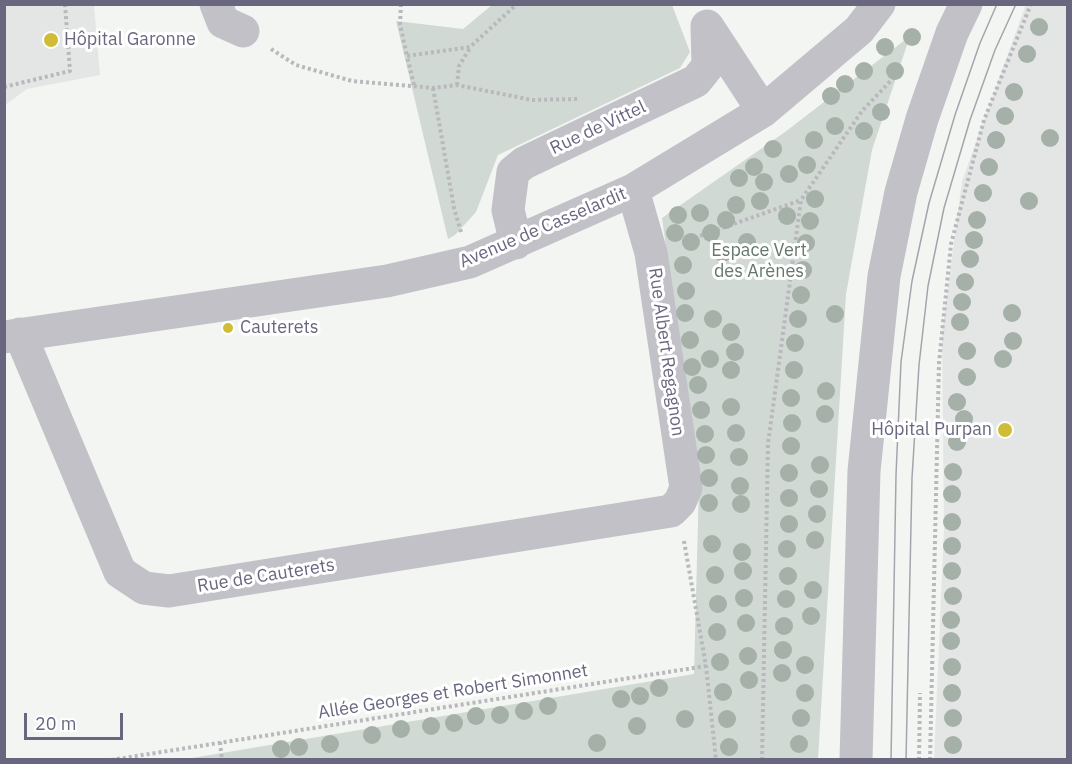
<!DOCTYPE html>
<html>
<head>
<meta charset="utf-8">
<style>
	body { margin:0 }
	#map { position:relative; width:1072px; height:764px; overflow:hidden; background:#f3f5f2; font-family:"IBM Plex Sans",sans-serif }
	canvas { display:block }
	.frame { position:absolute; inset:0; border:6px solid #696780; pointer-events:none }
	.scale { position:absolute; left:24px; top:713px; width:99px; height:27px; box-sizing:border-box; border:3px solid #696780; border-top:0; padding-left:8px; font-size:18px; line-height:21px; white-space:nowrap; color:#696780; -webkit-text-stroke:4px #fff; paint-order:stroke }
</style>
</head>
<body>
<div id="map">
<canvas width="1072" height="764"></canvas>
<div class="frame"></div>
<div class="scale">20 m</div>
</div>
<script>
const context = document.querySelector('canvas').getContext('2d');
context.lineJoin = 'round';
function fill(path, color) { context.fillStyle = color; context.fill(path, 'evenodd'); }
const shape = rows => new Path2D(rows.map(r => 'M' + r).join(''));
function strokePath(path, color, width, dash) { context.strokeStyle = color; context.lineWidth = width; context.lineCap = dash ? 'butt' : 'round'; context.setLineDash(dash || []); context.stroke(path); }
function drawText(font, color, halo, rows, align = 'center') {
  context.font = font + ' "IBM Plex Sans",sans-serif'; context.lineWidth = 6; context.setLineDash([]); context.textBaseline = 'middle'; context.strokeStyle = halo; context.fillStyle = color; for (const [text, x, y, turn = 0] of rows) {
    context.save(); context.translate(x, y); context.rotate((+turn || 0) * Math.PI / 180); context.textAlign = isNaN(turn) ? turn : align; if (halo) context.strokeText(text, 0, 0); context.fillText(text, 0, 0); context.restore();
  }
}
const built = shape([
	[5,4,94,5,100,75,27,89,5,105],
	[1026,4,1067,5,1067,759,934,759,944,528,942,333,962,181]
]);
const green = shape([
	[492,5,672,5,690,52,680,68,498,155,476,212,455,235,448,239,396,21,463,29],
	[910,36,872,150,846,294,818,759,180,760,694,674,699,483,662,218,785,132]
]);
const path = shape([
	[401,4,400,24,407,56],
	[271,49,296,65,352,81,433,88,457,85,532,100,579,99],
	[414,85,407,56,470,47,517,4],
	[457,85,459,66,470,48],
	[4,87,70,71,65,4],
	[433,88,454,208,461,232],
	[683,242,801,200],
	[684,541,706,666,716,760],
	[220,742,222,760],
	[111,760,706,666],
	[762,760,768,444,801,200,862,111,902,69],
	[919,760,920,693],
	[930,760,939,363,951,244,984,120,1031,4]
]);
const minor = shape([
	[216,4,223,22,243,31],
	[708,27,763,111],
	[516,243,508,210,513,172,524,163,696,81,708,66,707,26],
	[20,334,120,572,144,588,169,591,671,511,680,502,686,488,651,253,633,190],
	[4,337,387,281,470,262,633,190,763,111,859,30,879,4],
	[856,760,864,471,884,276,901,192,922,119,952,33,966,4]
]);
const tram = shape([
	[891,760,896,475,901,362,912,281,929,203,955,115,980,43,997,4],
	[906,760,912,478,919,365,928,286,944,208,970,120,995,50,1016,4]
]);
const trees = [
	[1039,27],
	[912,37],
	[885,47],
	[1027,54],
	[864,71],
	[895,71],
	[845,84],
	[1014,92],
	[831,96],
	[881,112],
	[1005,116],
	[835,126],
	[864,131],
	[1050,138],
	[814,140],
	[996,140],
	[773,149],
	[807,165],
	[754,167],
	[989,167],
	[789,174],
	[739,178],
	[764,182],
	[983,193],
	[815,199],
	[760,201],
	[1029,201],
	[736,205],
	[700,213],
	[678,215],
	[787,216],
	[726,220],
	[977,220],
	[810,221],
	[675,233],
	[711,233],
	[974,240],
	[691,242],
	[747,242],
	[806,243],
	[723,253],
	[970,259],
	[683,265],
	[803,270],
	[965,282],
	[686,291],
	[801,295],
	[962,302],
	[685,313],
	[1012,313],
	[835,314],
	[713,319],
	[798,319],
	[960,322],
	[731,332],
	[690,340],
	[1013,341],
	[795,343],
	[967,351],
	[735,352],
	[710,359],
	[1003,359],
	[692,367],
	[731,370],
	[794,370],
	[967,377],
	[698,385],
	[826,391],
	[791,398],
	[957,402],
	[731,407],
	[701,410],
	[825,414],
	[964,419],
	[792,423],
	[736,433],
	[705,434],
	[957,442],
	[791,446],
	[706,455],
	[739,457],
	[820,465],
	[953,472],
	[789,473],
	[709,478],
	[740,486],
	[819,489],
	[952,494],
	[789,498],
	[709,503],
	[741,504],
	[817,514],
	[952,522],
	[789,524],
	[815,540],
	[712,544],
	[952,546],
	[787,549],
	[742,552],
	[743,571],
	[952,571],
	[715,575],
	[788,576],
	[813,590],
	[953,596],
	[744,598],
	[786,599],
	[718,604],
	[811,616],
	[951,620],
	[746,623],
	[784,626],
	[717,632],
	[951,641],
	[783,650],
	[748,656],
	[720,662],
	[805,665],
	[952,667],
	[782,673],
	[749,680],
	[659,688],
	[723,692],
	[805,693],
	[952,693],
	[640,696],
	[621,699],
	[548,706],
	[524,711],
	[500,715],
	[476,716],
	[801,718],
	[953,718],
	[685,719],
	[727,719],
	[454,723],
	[431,726],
	[637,726],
	[401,729],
	[372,735],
	[597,743],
	[330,744],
	[799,744],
	[953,745],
	[299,747],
	[729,747],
	[281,749]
];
const markers = [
	[51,40,8,"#d0bd37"],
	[228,328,6,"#d0bd37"],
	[1005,430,8,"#d0bd37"]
];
const poiNames = [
	["Hôpital Garonne",64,40],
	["Cauterets",240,328],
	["Hôpital Purpan",992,430,"right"]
];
const streetNames = [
	["Rue de Vittel",598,128,-25],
	["Avenue de Casselardit",543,228,-23],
	["Rue Albert Regagnon",666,352,82],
	["Rue de Cauterets",266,576,-9],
	["Allée Georges et Robert Simonnet",453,692,-9]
];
const parkNames = [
	["Espace Vert",759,251],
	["des Arènes",759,272]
];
fill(built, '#e4e6e5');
fill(green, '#d1d9d4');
strokePath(path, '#b9b8bd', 4, [3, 3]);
strokePath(minor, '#c1c1c7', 33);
strokePath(tram, '#a5a4ad', 1.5);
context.fillStyle = '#a5b0a9';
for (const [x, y] of trees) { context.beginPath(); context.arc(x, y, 9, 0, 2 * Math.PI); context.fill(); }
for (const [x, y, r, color] of markers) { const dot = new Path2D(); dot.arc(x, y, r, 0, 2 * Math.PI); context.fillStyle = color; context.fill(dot); strokePath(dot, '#fff', 2); }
drawText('18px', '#696780', '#fff', poiNames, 'left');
drawText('18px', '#696780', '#fff', streetNames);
drawText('18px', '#65786d', '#fff', parkNames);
</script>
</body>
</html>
